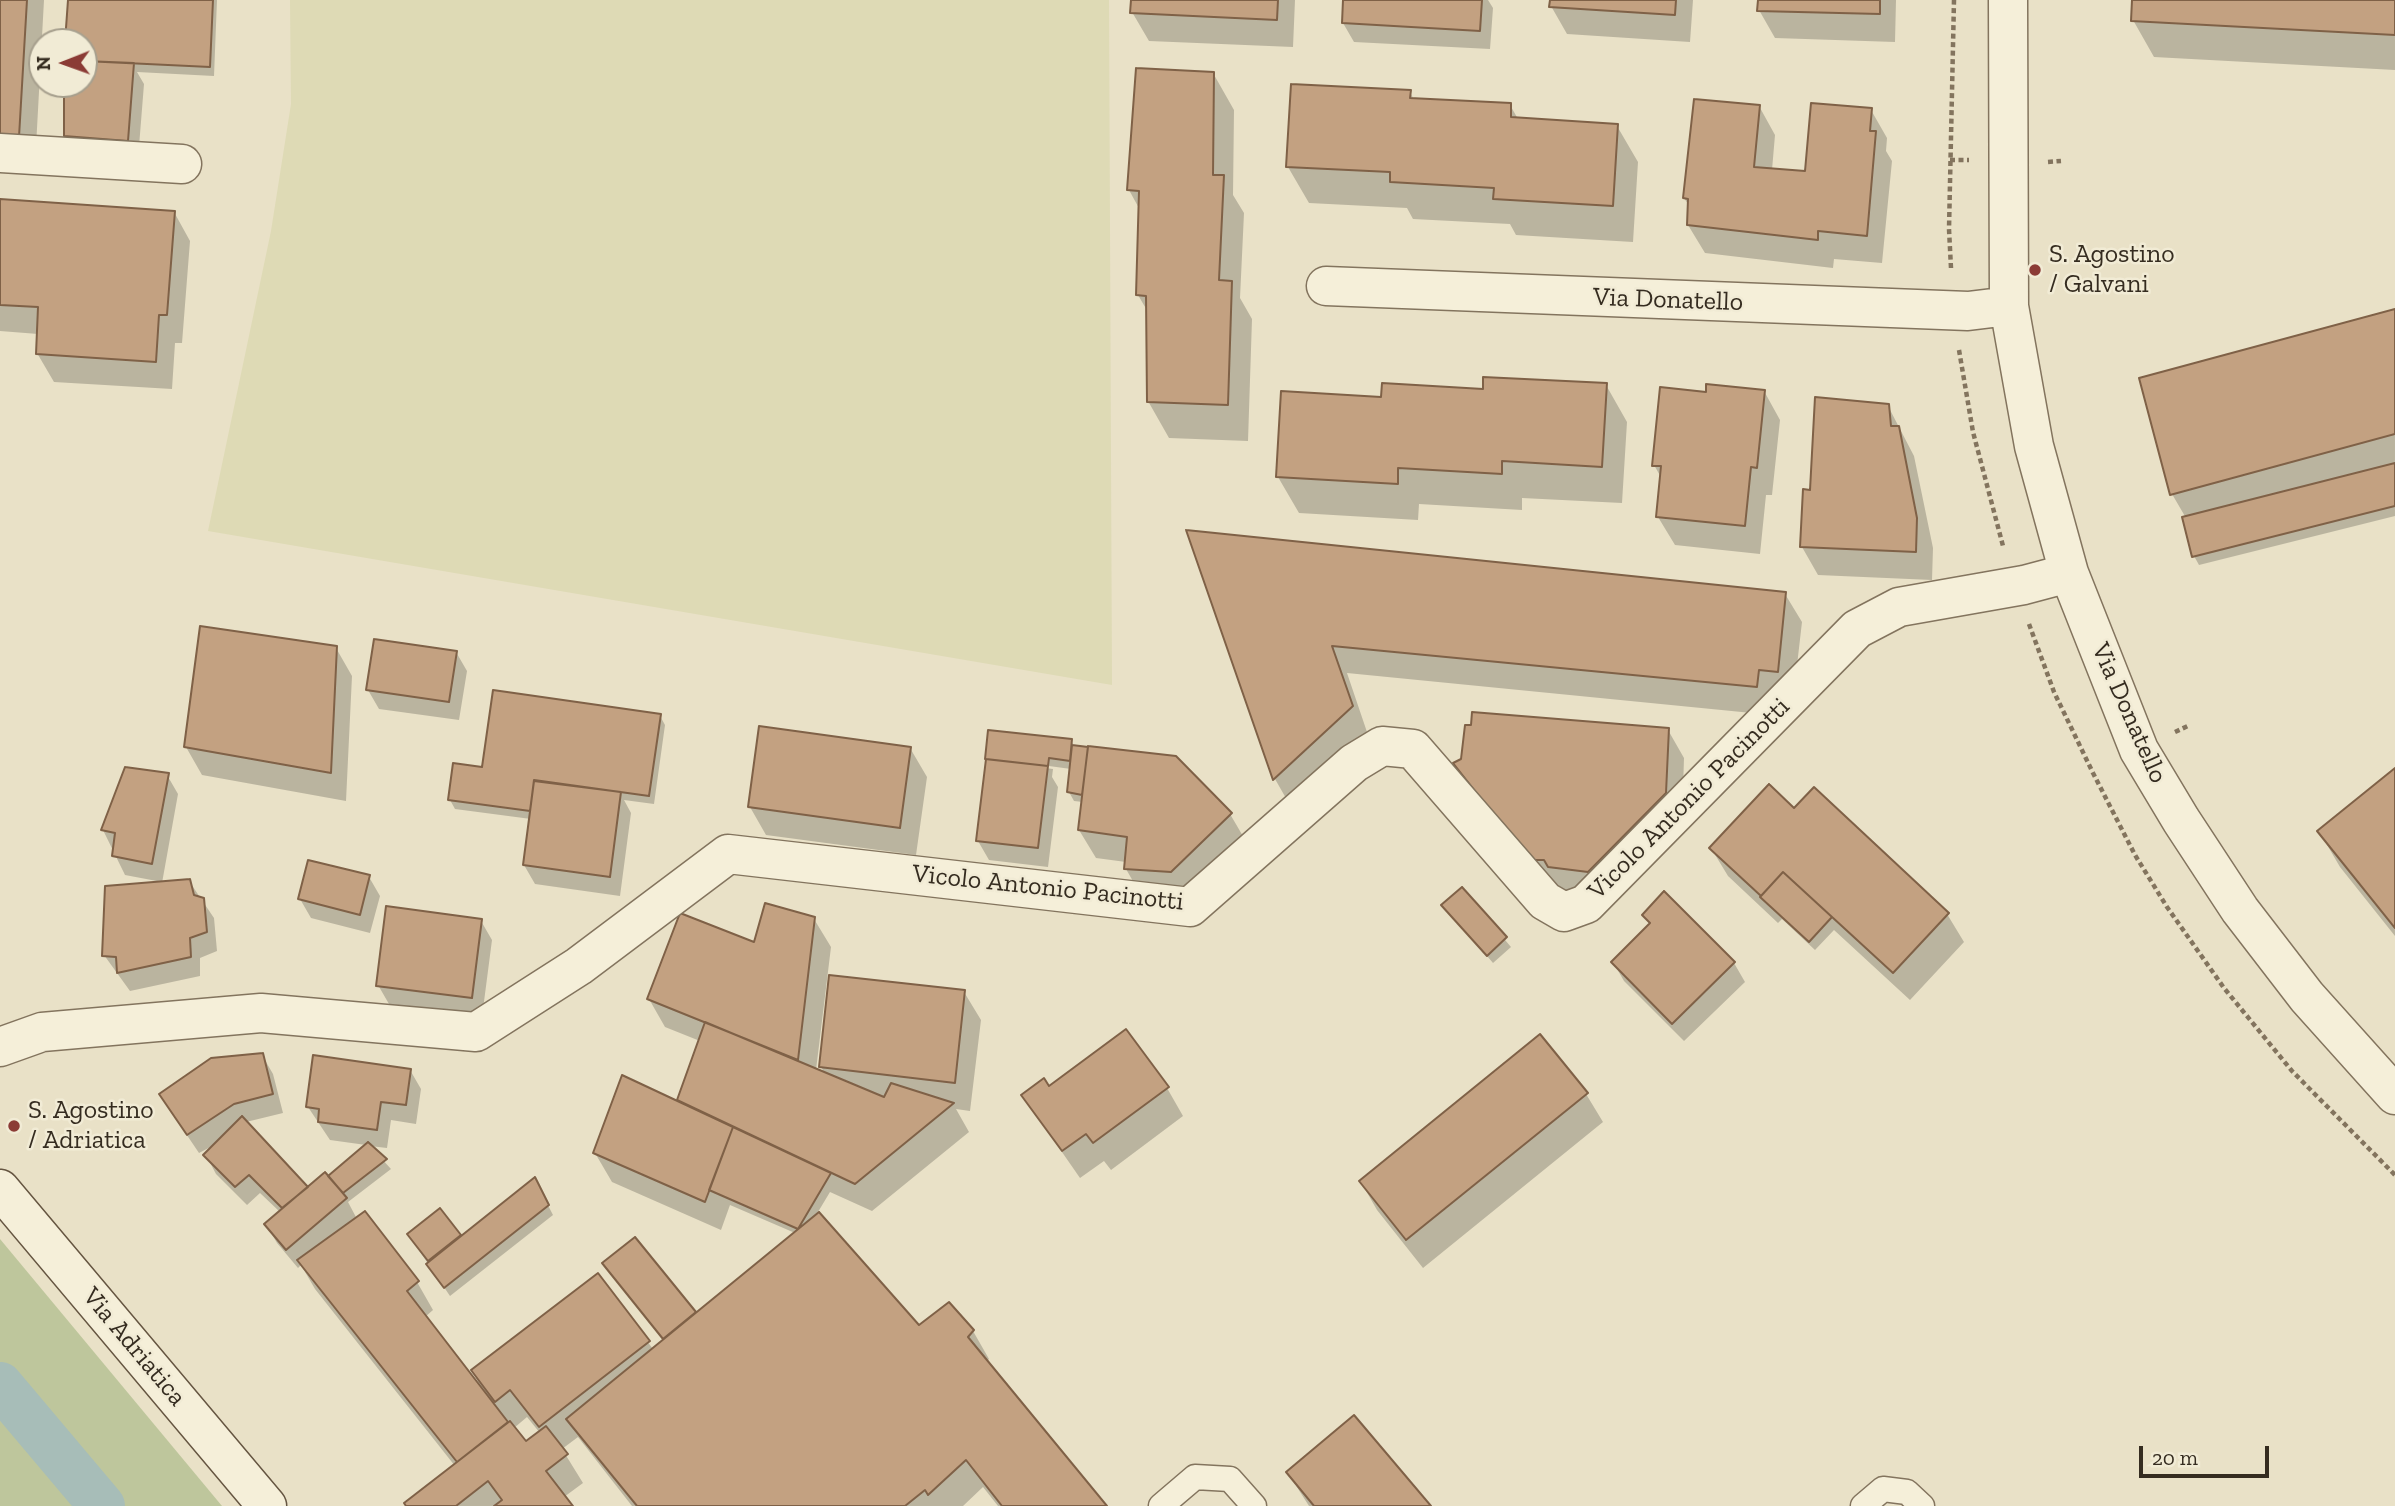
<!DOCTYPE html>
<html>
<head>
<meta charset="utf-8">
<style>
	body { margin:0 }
	#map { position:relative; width:2395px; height:1506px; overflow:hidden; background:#e9e1c7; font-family:"Zilla Slab",serif }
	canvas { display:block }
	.north { position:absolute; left:28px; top:28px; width:70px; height:70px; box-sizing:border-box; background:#f1ebd5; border:2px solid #a69f8d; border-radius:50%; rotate:269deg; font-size:19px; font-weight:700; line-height:28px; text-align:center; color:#352c20 }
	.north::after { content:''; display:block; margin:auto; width:24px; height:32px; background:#8b3b35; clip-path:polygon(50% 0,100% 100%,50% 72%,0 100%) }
	.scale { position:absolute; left:2139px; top:1446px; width:130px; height:32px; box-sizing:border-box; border:4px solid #352c20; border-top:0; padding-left:9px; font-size:21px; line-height:24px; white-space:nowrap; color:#352c20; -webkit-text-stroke:5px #f1ebd5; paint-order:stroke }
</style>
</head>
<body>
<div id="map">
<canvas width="2395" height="1506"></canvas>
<div class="north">N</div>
<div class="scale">20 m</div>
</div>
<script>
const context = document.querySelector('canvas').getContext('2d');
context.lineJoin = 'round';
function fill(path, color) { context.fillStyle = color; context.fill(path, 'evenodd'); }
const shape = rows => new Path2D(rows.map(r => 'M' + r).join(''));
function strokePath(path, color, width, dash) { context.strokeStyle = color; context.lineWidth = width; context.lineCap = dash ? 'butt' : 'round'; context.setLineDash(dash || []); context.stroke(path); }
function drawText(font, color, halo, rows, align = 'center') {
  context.font = font + ' "Zilla Slab",serif'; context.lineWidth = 5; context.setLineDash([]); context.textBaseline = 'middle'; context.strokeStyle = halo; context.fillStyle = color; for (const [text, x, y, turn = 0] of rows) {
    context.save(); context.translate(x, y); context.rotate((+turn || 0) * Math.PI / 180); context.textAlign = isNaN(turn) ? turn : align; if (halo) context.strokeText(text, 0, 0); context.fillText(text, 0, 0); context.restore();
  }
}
const farmland = shape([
	[290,0,1109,0,1112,685,208,531,271,231,291,104]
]);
const green = shape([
	[0,1239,222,1506,0,1506]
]);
const shadow = shape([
	[0,0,44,0,35,165,0,163],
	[69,0,217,0,214,76,137,72,144,84,138,159,77,154,66,135,66,84,84,84,84,42,67,42],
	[1133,0,1295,0,1293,47,1149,41,1132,12],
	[1344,0,1488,0,1493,8,1490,49,1354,42,1343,23],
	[1551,0,1693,0,1690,42,1567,34,1551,6],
	[1759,0,1896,0,1895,42,1775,38,1759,10],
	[2134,0,2395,0,2395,70,2154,57,2133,20],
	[1213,73,1234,110,1233,195,1244,213,1240,298,1252,319,1248,441,1169,438,1148,401,1148,312,1138,295,1140,210,1129,190],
	[1410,92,1414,100,1510,105,1518,119,1617,126,1638,162,1633,242,1516,235,1510,224,1413,219,1407,208,1309,203,1288,167],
	[1759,106,1775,135,1772,170,1807,173,1871,110,1887,138,1886,151,1892,161,1882,263,1834,259,1833,268,1705,253,1688,225,1690,207,1684,198],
	[0,200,174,212,190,241,182,343,175,343,172,389,54,382,37,353,38,334,0,331],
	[2395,311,2395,516,2199,565,2194,556,2186,518,2172,494],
	[1606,385,1627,422,1622,503,1522,498,1522,510,1419,504,1418,520,1299,513,1278,477,1383,399],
	[1764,391,1780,420,1772,495,1766,495,1760,554,1675,545,1658,517,1662,479,1654,465,1707,394],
	[1888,406,1914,456,1933,548,1932,580,1818,575,1802,547,1811,492],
	[1188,532,1785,594,1802,622,1793,700,1772,715,1347,673,1368,735,1291,807,1275,779],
	[336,648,352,676,346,801,202,775,186,747],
	[456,652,467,671,459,720,379,709,368,690],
	[660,716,665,725,654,804,624,800,631,813,620,896,535,884,524,865,531,819,455,809,450,800,483,769],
	[1668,730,1684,758,1682,821,1566,895,1562,888,1547,888,1472,791,1456,763],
	[990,732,1071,741,1075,747,1090,750,1090,748,1175,758,1230,814,1247,843,1188,900,1142,897,1126,869,1126,862,1096,858,1079,830,1083,802,1074,801,1069,792,1071,769,990,758,990,761,1053,769,1052,777,1058,787,1048,867,989,860,978,841],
	[910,748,927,777,916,855,766,835,750,807],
	[2395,770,2395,936,2340,867,2319,831],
	[167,775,178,794,162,883,189,881,214,918,217,951,200,958,200,976,130,991,104,955,162,882,125,875,103,830],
	[1794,810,1947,914,1964,942,1910,1000,1834,930,1815,950,1782,919,1778,923,1728,876,1711,848],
	[369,877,380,896,370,933,311,918,300,899],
	[1462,889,1511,947,1493,963,1444,905],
	[1644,915,1734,963,1745,982,1684,1041,1624,981,1613,962,1650,925],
	[814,919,831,947,816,1070,825,1074,821,1067,964,992,981,1020,970,1111,956,1109,969,1132,872,1211,830,1192,818,1212,919,1328,973,1331,989,1359,986,1362,1105,1506,998,1506,983,1487,963,1506,632,1506,578,1437,562,1449,583,1483,564,1497,571,1506,408,1506,455,1466,315,1289,301,1265,298,1268,277,1243,266,1224,280,1212,260,1193,247,1205,216,1174,206,1155,218,1143,199,1153,172,1113,262,1055,273,1074,283,1113,246,1122,308,1189,328,1178,366,1145,330,1140,308,1107,410,1070,421,1089,416,1124,391,1120,387,1148,370,1146,391,1169,348,1202,357,1219,417,1282,433,1310,425,1317,483,1393,473,1371,597,1276,653,1349,664,1340,604,1264,634,1239,695,1315,795,1233,730,1205,721,1230,612,1182,595,1153,678,1103,700,1041,665,1027,649,999,756,944],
	[527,1417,540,1433,526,1444,514,1428],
	[481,921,492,940,482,1017,389,1004,378,985],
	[1049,1088,1167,1088,1183,1116,1111,1170,1104,1161,1080,1178,1023,1096],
	[1586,1094,1603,1122,1423,1268,1377,1210,1361,1182],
	[539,1188,553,1215,450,1296,414,1243,439,1210,461,1238],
	[1288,1473,1428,1506,1309,1506]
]);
const canal = shape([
	[0,1385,102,1506]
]);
const building = shape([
	[0,0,27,0,19,137,0,136,0,0],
	[68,0,213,0,210,67,84,61,84,42,65,42,68,0],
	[1131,0,1278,0,1277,20,1130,13,1131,0],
	[1343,0,1482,0,1480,31,1342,23,1343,0],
	[1550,0,1676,0,1675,15,1549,7,1550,0],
	[1758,0,1880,0,1880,14,1757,11,1758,0],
	[2132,0,2395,0,2395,35,2131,21,2132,0],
	[84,61,134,63,128,141,64,136,64,84,84,84,84,61],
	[1136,68,1214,72,1213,175,1224,175,1219,280,1232,281,1228,405,1147,402,1146,296,1136,295,1139,191,1127,190,1136,68],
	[1291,84,1411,90,1410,98,1511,103,1511,117,1618,124,1613,206,1493,199,1494,188,1390,182,1390,172,1286,167,1291,84],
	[1694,99,1760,105,1754,167,1805,171,1811,103,1872,108,1870,131,1876,131,1867,236,1818,231,1818,240,1687,225,1688,199,1683,198,1694,99],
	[0,199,175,211,167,315,159,315,156,362,36,354,38,307,0,305,0,199],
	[2395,309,2395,434,2170,495,2139,378,2395,309],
	[1483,377,1607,383,1602,467,1502,461,1502,474,1398,468,1398,484,1276,477,1281,391,1381,397,1382,383,1483,389,1483,377],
	[1706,384,1765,390,1757,468,1751,467,1745,526,1656,517,1661,466,1652,466,1660,387,1706,392,1706,384],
	[1815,397,1889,404,1891,426,1899,426,1917,518,1916,552,1800,547,1803,489,1810,490,1815,397],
	[2395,463,2395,506,2192,557,2182,517,2395,463],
	[1186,530,1786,592,1778,672,1759,670,1757,687,1332,646,1353,706,1273,780,1186,530],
	[200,626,337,646,331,773,184,747,200,626],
	[374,639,457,651,449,702,366,690,374,639],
	[493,690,661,714,649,796,534,780,530,811,448,800,453,763,482,767,493,690],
	[1472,712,1669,728,1666,793,1588,872,1548,867,1544,860,1529,860,1453,763,1461,759,1465,725,1471,725,1472,712],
	[759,726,911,747,900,828,748,807,759,726],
	[988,730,1072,739,1070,761,1049,758,1048,766,985,759,988,730],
	[1072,745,1088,747,1082,795,1067,792,1072,745],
	[1088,746,1176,756,1232,813,1171,872,1124,869,1127,837,1078,830,1088,746],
	[986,759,1048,766,1038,848,976,841,986,759],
	[125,767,169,773,152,864,112,856,115,833,101,830,125,767],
	[2395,768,2395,928,2317,831,2395,768],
	[534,781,621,792,610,877,523,865,534,781],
	[1769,784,1794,808,1814,787,1949,913,1893,973,1783,872,1761,896,1709,848,1769,784],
	[308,860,370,875,360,915,298,899,308,860],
	[1783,872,1832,917,1809,942,1760,897,1783,872],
	[190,879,194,895,204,898,207,932,190,938,191,957,117,973,116,957,102,956,105,886,190,879],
	[1462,887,1507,937,1487,956,1441,905,1462,887],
	[1664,891,1735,962,1672,1024,1611,962,1650,923,1642,915,1664,891],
	[765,903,815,917,798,1060,647,999,680,913,754,942,765,903],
	[386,906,482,919,472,998,376,986,386,906],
	[829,975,965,990,955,1083,819,1067,829,975],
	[705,1022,884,1097,891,1083,954,1103,855,1184,677,1100,705,1022],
	[1126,1029,1169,1087,1093,1143,1086,1134,1062,1151,1021,1095,1044,1078,1049,1086,1126,1029],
	[1540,1034,1588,1093,1406,1240,1359,1181,1540,1034],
	[263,1053,273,1094,234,1104,187,1135,159,1094,211,1058,263,1053],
	[313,1055,411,1069,406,1105,381,1102,377,1130,318,1122,319,1109,306,1107,313,1055],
	[622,1075,733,1127,705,1202,593,1153,622,1075],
	[242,1116,308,1187,282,1208,249,1175,235,1187,203,1155,242,1116],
	[733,1127,831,1173,798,1229,709,1190,733,1127],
	[368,1142,387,1159,343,1193,328,1176,368,1142],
	[325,1172,347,1198,286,1250,264,1224,325,1172],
	[535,1177,549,1205,444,1288,426,1264,535,1177],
	[440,1208,461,1235,428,1261,407,1234,440,1208],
	[365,1211,419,1281,407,1291,508,1422,457,1462,297,1260,365,1211],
	[819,1212,919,1325,949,1302,974,1330,968,1337,1107,1506,1002,1506,966,1460,928,1495,925,1490,905,1506,637,1506,566,1419,819,1212],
	[635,1237,696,1312,663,1339,602,1263,635,1237],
	[598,1273,650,1341,539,1427,510,1390,495,1402,471,1370,598,1273],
	[1354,1415,1431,1506,1314,1506,1286,1472,1354,1415],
	[510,1421,526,1441,546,1426,568,1454,546,1471,573,1506,494,1506,502,1500,488,1481,456,1506,406,1506,404,1503,510,1421]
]);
const path = shape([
	[1950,160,1969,160],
	[2048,162,2061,161],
	[1951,268,1949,229,1954,0],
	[1959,350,1973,432,2003,546],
	[2029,624,2054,692,2093,773,2135,855,2167,907,2224,988,2292,1071,2395,1175],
	[2175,732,2190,725]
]);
const service = shape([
	[1161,1506,1195,1477,1230,1479,1254,1506],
	[1863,1506,1883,1489,1907,1492,1922,1506]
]);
const minor = shape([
	[2008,0,2009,306,2034,446,2069,573,2139,750,2181,820,2240,910,2307,997,2395,1095],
	[0,153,182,164],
	[1326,286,1968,311,2009,306],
	[0,1047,42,1032,261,1013,476,1032,579,966,728,854,1190,907,1354,763,1382,746,1413,749,1545,901,1564,912,1586,904,1857,629,1899,607,2024,585,2069,573]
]);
const secondary = shape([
	[0,1189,267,1506]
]);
const markers = [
	[2035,270,7,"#8b3b35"],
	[14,1126,7,"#8b3b35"]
];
const poiNames = [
	["S. Agostino",2049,255],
	["/ Galvani",2049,285],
	["S. Agostino",28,1111],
	["/ Adriatica",28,1141]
];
const streetNames = [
	["Via Donatello",1668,300,2],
	["Via Donatello",2129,713,66],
	["Vicolo Antonio Pacinotti",1689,799,-45],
	["Vicolo Antonio Pacinotti",1048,888,6],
	["Via Adriatica",134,1347,50]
];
fill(farmland, '#dedab5');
fill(green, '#bec69c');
fill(shadow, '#0003');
strokePath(canal, '#a7bdb8', 46);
fill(building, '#c3a181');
strokePath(building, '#7f6147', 2);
strokePath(service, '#83745e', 27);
strokePath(minor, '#83745e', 41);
strokePath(secondary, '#655541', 41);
strokePath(path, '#83745e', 4.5, [5, 3.5]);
strokePath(service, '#f5efd9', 24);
strokePath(minor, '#f5efd9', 38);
strokePath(secondary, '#f5efd9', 38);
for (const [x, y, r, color] of markers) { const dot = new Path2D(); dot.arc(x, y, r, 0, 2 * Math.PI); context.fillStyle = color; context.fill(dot); strokePath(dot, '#f1ebd5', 2.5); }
drawText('26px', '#352c20', '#f1ebd5', poiNames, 'left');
drawText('26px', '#352c20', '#f1ebd5', streetNames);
</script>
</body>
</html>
